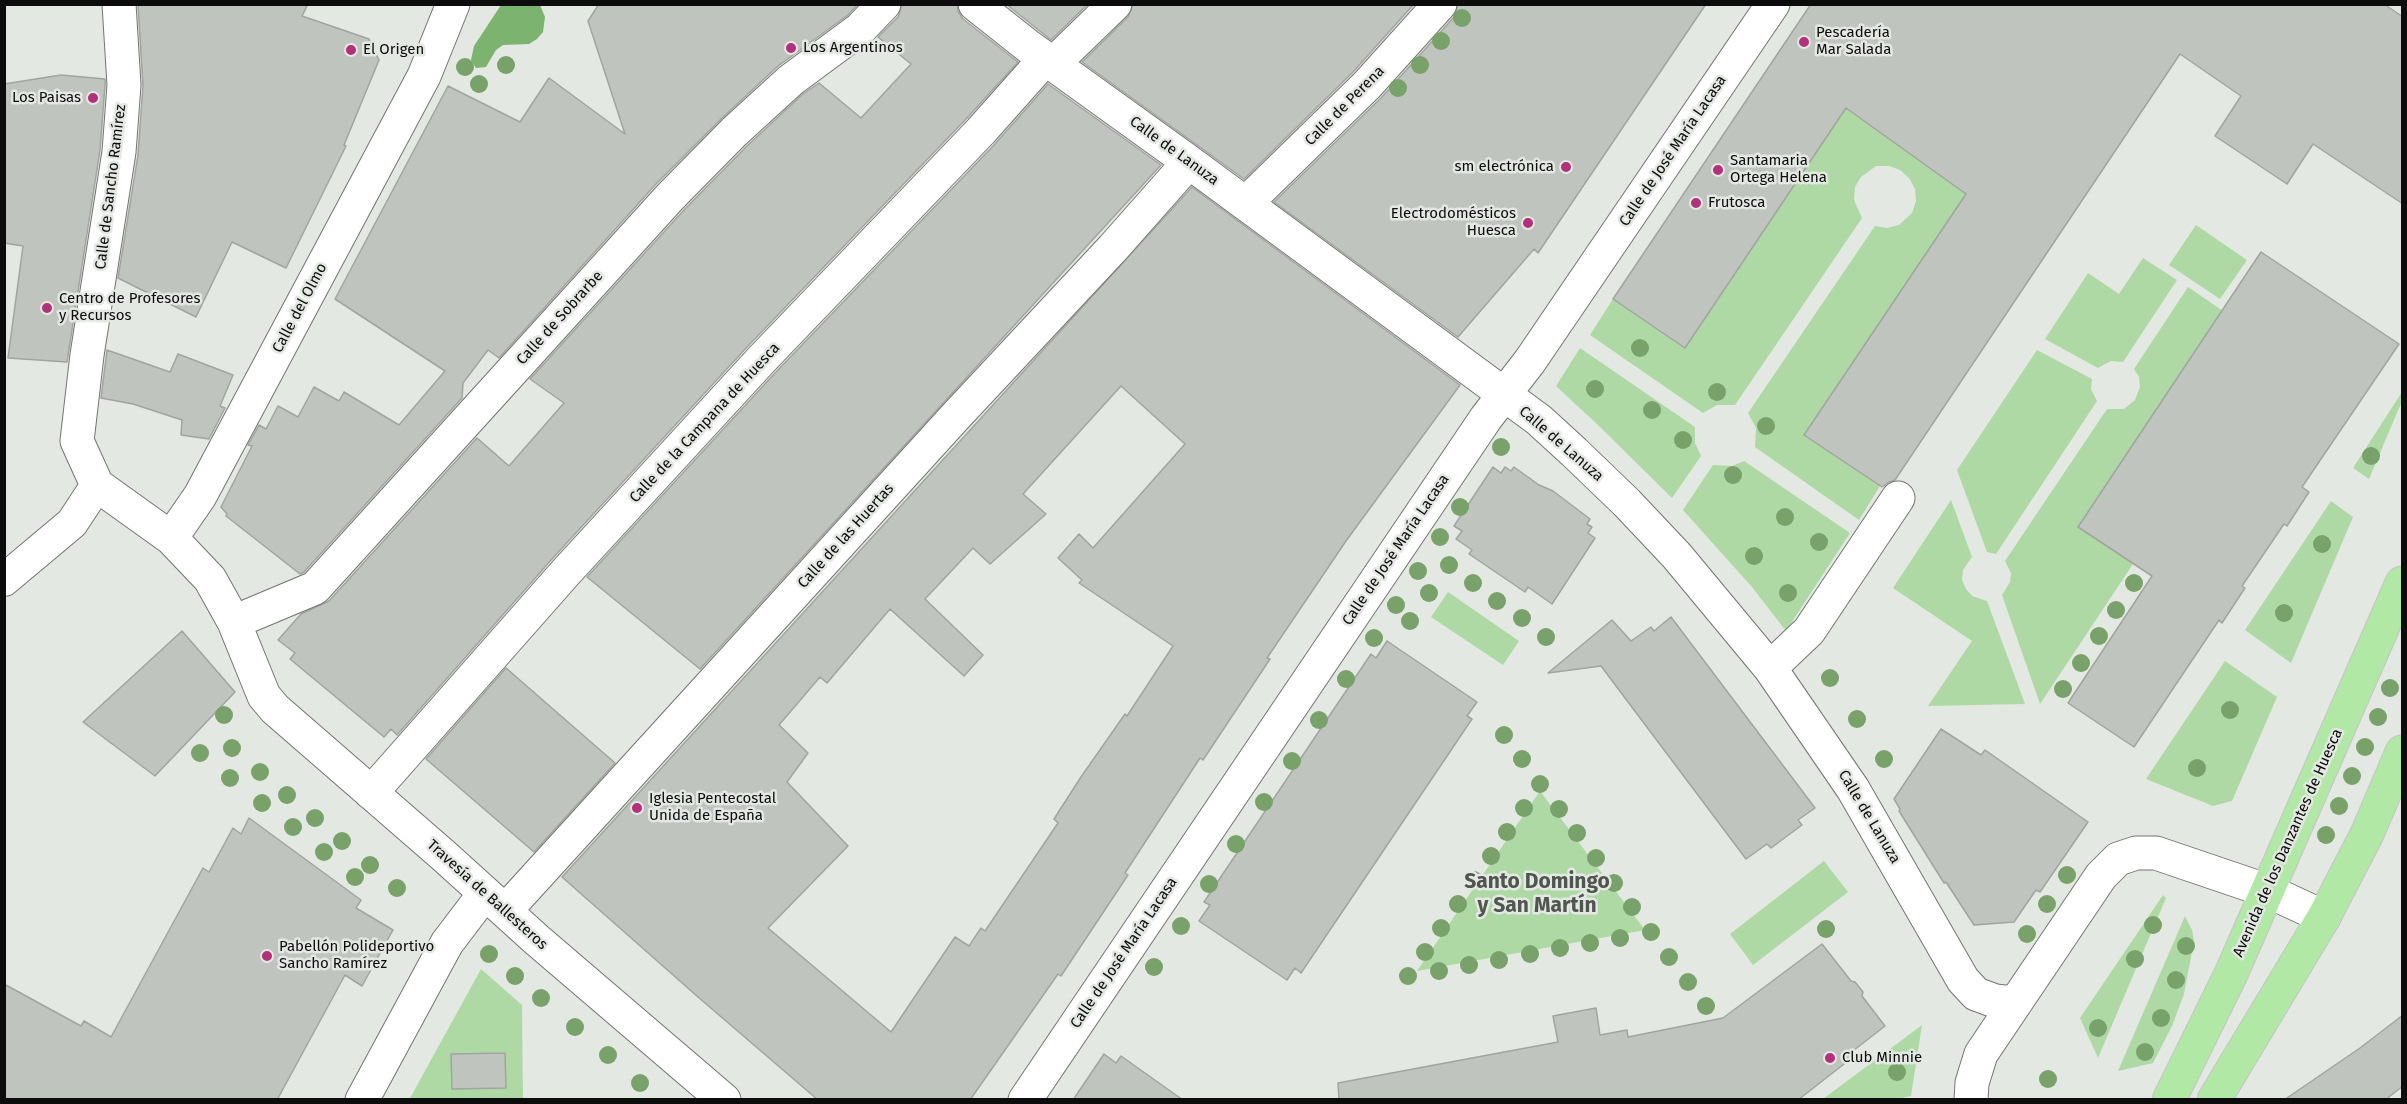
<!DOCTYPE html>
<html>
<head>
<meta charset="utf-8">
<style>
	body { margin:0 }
	#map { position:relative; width:2407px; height:1104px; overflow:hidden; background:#e3e8e2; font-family:"Fira Sans",sans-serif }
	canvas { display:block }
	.frame { position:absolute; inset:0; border:6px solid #0b0c0b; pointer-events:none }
</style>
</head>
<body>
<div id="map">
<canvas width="2407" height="1104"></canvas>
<div class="frame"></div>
</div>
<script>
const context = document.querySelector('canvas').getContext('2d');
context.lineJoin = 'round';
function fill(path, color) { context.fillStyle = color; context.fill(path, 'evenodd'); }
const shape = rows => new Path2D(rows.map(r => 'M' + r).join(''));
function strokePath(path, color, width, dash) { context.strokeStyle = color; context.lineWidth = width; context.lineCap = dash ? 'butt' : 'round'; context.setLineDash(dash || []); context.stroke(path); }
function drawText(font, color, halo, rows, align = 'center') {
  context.font = font + ' "Fira Sans",sans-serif'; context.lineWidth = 5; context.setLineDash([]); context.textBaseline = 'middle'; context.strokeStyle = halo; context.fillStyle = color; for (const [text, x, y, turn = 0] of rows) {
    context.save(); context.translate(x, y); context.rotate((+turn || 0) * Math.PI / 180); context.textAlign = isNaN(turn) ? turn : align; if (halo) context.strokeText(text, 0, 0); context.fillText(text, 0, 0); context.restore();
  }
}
const green = shape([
	[1846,108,1966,194,1804,435,1880,486,1859,520,1755,447,1756,428,1748,413,1875,226,1887,228,1899,225,1912,213,1916,201,1915,189,1909,178,1900,170,1889,166,1876,166,1861,177,1855,187,1854,200,1862,218,1735,405,1717,405,1703,413,1590,335,1613,299,1686,347],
	[2196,225,2247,260,2220,299,2169,265],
	[2143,258,2177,280,2123,362,2111,361,2098,368,2045,339,2088,273,2119,294],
	[2188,287,2223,311,2079,527,2133,564,2040,704,2002,595,2010,582,2011,573,2005,561,2107,409,2124,409,2135,400,2140,387,2139,377,2134,369],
	[1580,348,1695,427,1695,443,1701,456,1672,498,1598,425,1556,386],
	[2037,350,2092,379,2091,389,2097,401,1996,554,1987,552,1957,470],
	[2402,392,2402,401,2369,479,2353,468],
	[1744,461,1850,533,1786,631,1752,587,1683,510,1713,465,1732,466],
	[1951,500,1972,557,1963,570,1962,580,1966,589,1972,596,1987,601,2025,704,1928,706,1972,641,1893,588],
	[2331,501,2353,517,2291,663,2245,630],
	[1448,592,1519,641,1503,665,1431,617],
	[2225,661,2277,697,2232,801,2213,806,2146,779],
	[1540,791,1645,930,1417,971],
	[1824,861,1848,892,1753,965,1730,934],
	[2163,895,2166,898,2098,1058,2080,1018],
	[2185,916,2192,930,2194,941,2184,994,2172,1026,2153,1063,2118,1071],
	[481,969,522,1005,523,1099,409,1100],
	[1922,1025,1911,1096,1893,1100,1823,1099]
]);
const water = shape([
	[501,5,540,5,545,17,543,32,537,39,529,44,503,45,496,50,486,67,476,68,471,60,474,46]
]);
const building = shape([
	[138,4,308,4,302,16,369,39,379,60,344,145,346,146,286,268,232,242,196,317,118,278,138,155,143,86,138,4],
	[599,4,858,4,848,15,778,66,721,119,656,184,499,358,488,350,463,383,462,398,304,572,300,574,226,516,227,514,221,507,252,446,248,445,259,425,266,429,278,406,298,417,314,387,339,401,344,392,399,425,445,371,335,299,448,86,520,122,549,78,625,134,588,21,599,4],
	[902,4,957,4,958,11,963,19,1018,62,967,118,748,346,552,559,397,735,391,729,384,737,290,659,295,653,278,640,301,614,329,601,477,438,509,466,564,403,530,379,684,210,747,146,803,94,819,83,861,118,911,64,878,37,898,17,902,4],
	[1006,4,1088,4,1051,40,1006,4],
	[1133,4,1414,4,1353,72,1244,179,1082,62,1128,17,1133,4],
	[1458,4,1706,4,1538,253,1534,249,1458,337,1274,202,1381,98,1454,17,1458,4],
	[1811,4,2384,4,2403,17,2403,204,2313,144,2287,184,2215,136,2241,96,2180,54,1895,480,1889,482,1882,487,1804,435,1966,194,1846,108,1685,348,1613,299,1811,4],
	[61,75,105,79,105,85,100,150,67,362,8,358,23,246,4,243,4,84,61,75],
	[1048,84,1161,165,700,669,587,577,776,372,995,144,1048,84],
	[1192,187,1460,385,1346,541,1267,658,1270,659,1203,760,1200,758,1125,873,1128,875,1061,976,1058,974,970,1100,818,1100,698,997,562,877,1192,187],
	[1121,386,1185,444,1093,548,1079,534,1058,558,1082,580,1079,583,1173,646,1127,716,1125,714,1081,777,1054,819,1058,823,985,931,981,928,969,946,955,937,891,1032,768,928,848,846,787,782,808,753,779,725,820,677,827,683,890,609,964,676,983,655,925,599,973,548,990,564,1046,514,1023,494,1121,386],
	[2261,252,2399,344,2302,487,2309,492,2287,526,2284,524,2242,586,2245,588,2222,623,2219,620,2134,747,2068,703,2152,576,2078,527,2261,252],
	[107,350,170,372,178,354,233,375,220,406,225,408,209,439,181,435,182,420,133,404,101,398,107,350],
	[1493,467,1501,473,1505,467,1511,471,1514,467,1539,485,1553,491,1590,519,1587,524,1592,527,1588,533,1595,538,1552,604,1528,587,1525,592,1469,554,1472,550,1456,539,1462,531,1454,526,1493,467],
	[1671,617,1815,808,1798,820,1802,825,1771,848,1767,844,1746,859,1601,666,1548,673,1612,620,1631,641,1651,627,1654,631,1671,617],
	[182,631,235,692,155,776,83,722,182,631],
	[1387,641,1477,702,1467,716,1472,719,1301,973,1295,968,1287,980,1199,921,1210,905,1204,902,1371,654,1376,658,1387,641],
	[506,668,615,763,534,852,426,759,506,668],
	[1941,729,1981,755,1985,750,2088,822,2040,892,2036,890,2014,922,1974,925,1946,882,1944,883,1899,811,1900,809,1894,799,1941,729],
	[249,818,361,900,356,908,393,930,362,986,345,975,277,1100,4,1100,4,984,81,1026,84,1021,111,1037,203,868,209,872,233,828,241,834,249,818],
	[1822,944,1851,981,1855,982,1863,992,1862,996,1885,1026,1849,1054,1853,1057,1798,1100,1339,1100,1338,1083,1558,1042,1553,1016,1596,1008,1600,1035,1627,1030,1628,1037,1723,1018,1822,944],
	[2403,1015,2403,1086,2385,1100,2284,1100,2360,1048,2403,1015],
	[505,1053,506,1088,452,1089,451,1054,505,1053],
	[1104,1054,1116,1063,1121,1056,1183,1100,1073,1100,1104,1054]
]);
const pedestrian = shape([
	[4,580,72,523,97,485]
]);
const minor = shape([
	[119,4,124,85,119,152,87,355,77,441,97,485,171,538,210,579,234,622,264,696,275,709,443,855,537,940,724,1100],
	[975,4,1028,46,1189,162,1539,420,1574,452,1627,503,1677,556,1770,668,1853,789,1963,980,1976,994,1995,1001,2014,1003],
	[1053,64,1115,4],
	[1246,203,1367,85,1440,4],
	[171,538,200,496,424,76,453,4],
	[234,622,315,588,670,197,734,132,791,80,860,29,884,4],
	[1770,668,1809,631,1898,498],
	[371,793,566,572,762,359,981,131,1045,59],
	[505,911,955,417,1113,248,1189,162],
	[362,1100,447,943,485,893],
	[1025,1100,1486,418,1530,361,1773,4],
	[1971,1100,1972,1083,1981,1054,2101,876,2118,859,2136,853,2156,853,2268,891,2324,917]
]);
const primary = shape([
	[2169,1100,2231,974,2402,583],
	[2214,1100,2324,917,2367,834,2402,752]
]);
const trees = [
	[1462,18],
	[1441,41],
	[506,65],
	[1420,65],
	[465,67],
	[479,84],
	[1398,88],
	[1640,348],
	[1595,389],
	[1717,392],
	[1652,410],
	[1766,426],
	[1683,440],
	[1501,447],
	[2371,456],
	[1733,475],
	[1460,507],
	[1785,517],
	[1440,537],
	[1819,542],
	[2322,544],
	[1754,556],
	[1449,565],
	[1418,571],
	[1473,583],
	[2134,583],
	[1429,593],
	[1788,593],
	[1497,601],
	[1396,605],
	[2116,610],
	[2284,613],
	[1522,618],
	[1410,621],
	[2099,636],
	[1546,637],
	[1374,638],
	[2081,663],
	[1830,678],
	[1346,679],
	[2390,688],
	[2063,689],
	[2230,710],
	[224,715],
	[2378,717],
	[1857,719],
	[1319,720],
	[1504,735],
	[2365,747],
	[232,748],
	[200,753],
	[1522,759],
	[1884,759],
	[1292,761],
	[2197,768],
	[260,772],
	[2352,776],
	[230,778],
	[1540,784],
	[287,795],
	[1264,802],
	[262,803],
	[2339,806],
	[1524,808],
	[1559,809],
	[315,818],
	[293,827],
	[1507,832],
	[1577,833],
	[2326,835],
	[342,841],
	[1236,844],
	[324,852],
	[1491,856],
	[1596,858],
	[370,865],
	[2067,875],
	[355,877],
	[1474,880],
	[1614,883],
	[1209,884],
	[397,888],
	[1458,904],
	[2047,904],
	[1632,907],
	[2153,925],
	[1181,926],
	[1441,928],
	[1826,929],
	[1651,932],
	[2027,934],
	[1620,938],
	[1590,943],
	[2186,946],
	[1560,948],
	[1425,952],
	[489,954],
	[1530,954],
	[1669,957],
	[2135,959],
	[1499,960],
	[1469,965],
	[1154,967],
	[1439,971],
	[515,976],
	[1408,976],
	[2176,980],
	[1688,982],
	[541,998],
	[1706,1006],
	[2161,1018],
	[575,1027],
	[2098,1028],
	[2145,1052],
	[608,1055],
	[1897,1072],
	[2048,1079],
	[640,1083]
];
const markers = [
	[1804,42,6,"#b3317b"],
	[791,48,6,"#b3317b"],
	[351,50,6,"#b3317b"],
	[93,98,6,"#b3317b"],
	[1566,167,6,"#b3317b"],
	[1718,170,6,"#b3317b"],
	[1696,203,6,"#b3317b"],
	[1528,223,6,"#b3317b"],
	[47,308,6,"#b3317b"],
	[637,808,6,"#b3317b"],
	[267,956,6,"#b3317b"],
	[1830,1058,6,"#b3317b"]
];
const poiNames = [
	["Pescadería",1816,33],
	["Mar Salada",1816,50],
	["Los Argentinos",803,48],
	["El Origen",363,50],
	["Los Paisas",81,98,"right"],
	["Santamaria",1730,161],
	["Ortega Helena",1730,178],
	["sm electrónica",1554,167,"right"],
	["Frutosca",1708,203],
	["Electrodomésticos",1516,214,"right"],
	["Huesca",1516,231,"right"],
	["Centro de Profesores",59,299],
	["y Recursos",59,316],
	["Iglesia Pentecostal",649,799],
	["Unida de España",649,816],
	["Pabellón Polideportivo",279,947],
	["Sancho Ramírez",279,964],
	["Club Minnie",1842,1058]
];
const streetNames = [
	["Calle de Perena",1345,106,-45],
	["Calle de Lanuza",1174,151,36],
	["Calle de José María Lacasa",1673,151,-56],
	["Calle de Sancho Ramírez",111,187,-83],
	["Calle del Olmo",300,308,-62],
	["Calle de Sobrarbe",560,318,-48],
	["Calle de la Campana de Huesca",705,423,-47],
	["Calle de Lanuza",1561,444,41],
	["Calle de las Huertas",846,536,-48],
	["Calle de José María Lacasa",1396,550,-56],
	["Calle de Lanuza",1869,817,59],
	["Avenida de los Danzantes de Huesca",2288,843,-66],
	["Travesía de Ballesteros",487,895,42],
	["Calle de José María Lacasa",1124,953,-56]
];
const districtNames = [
	["Santo Domingo",1537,882],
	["y San Martín",1537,906]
];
fill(green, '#aed9a5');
fill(water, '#7cb36f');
fill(building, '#c0c4bf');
strokePath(building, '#a0a59f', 1.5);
strokePath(pedestrian, '#717570', 34);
strokePath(minor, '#717570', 35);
strokePath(primary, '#c4c5c4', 35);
strokePath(pedestrian, '#fff', 32);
strokePath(minor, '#fff', 33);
strokePath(primary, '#b2e8a6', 33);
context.fillStyle = '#78a26a';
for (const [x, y] of trees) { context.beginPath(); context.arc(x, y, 9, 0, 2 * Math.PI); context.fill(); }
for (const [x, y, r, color] of markers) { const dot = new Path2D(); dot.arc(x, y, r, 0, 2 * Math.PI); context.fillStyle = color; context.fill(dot); strokePath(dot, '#e3e8e2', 2); }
drawText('15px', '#0b0c0b', '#e3e8e2', poiNames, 'left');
drawText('15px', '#0b0c0b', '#e3e8e2', streetNames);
drawText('bold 21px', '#515550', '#e3e8e2', districtNames);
</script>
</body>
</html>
